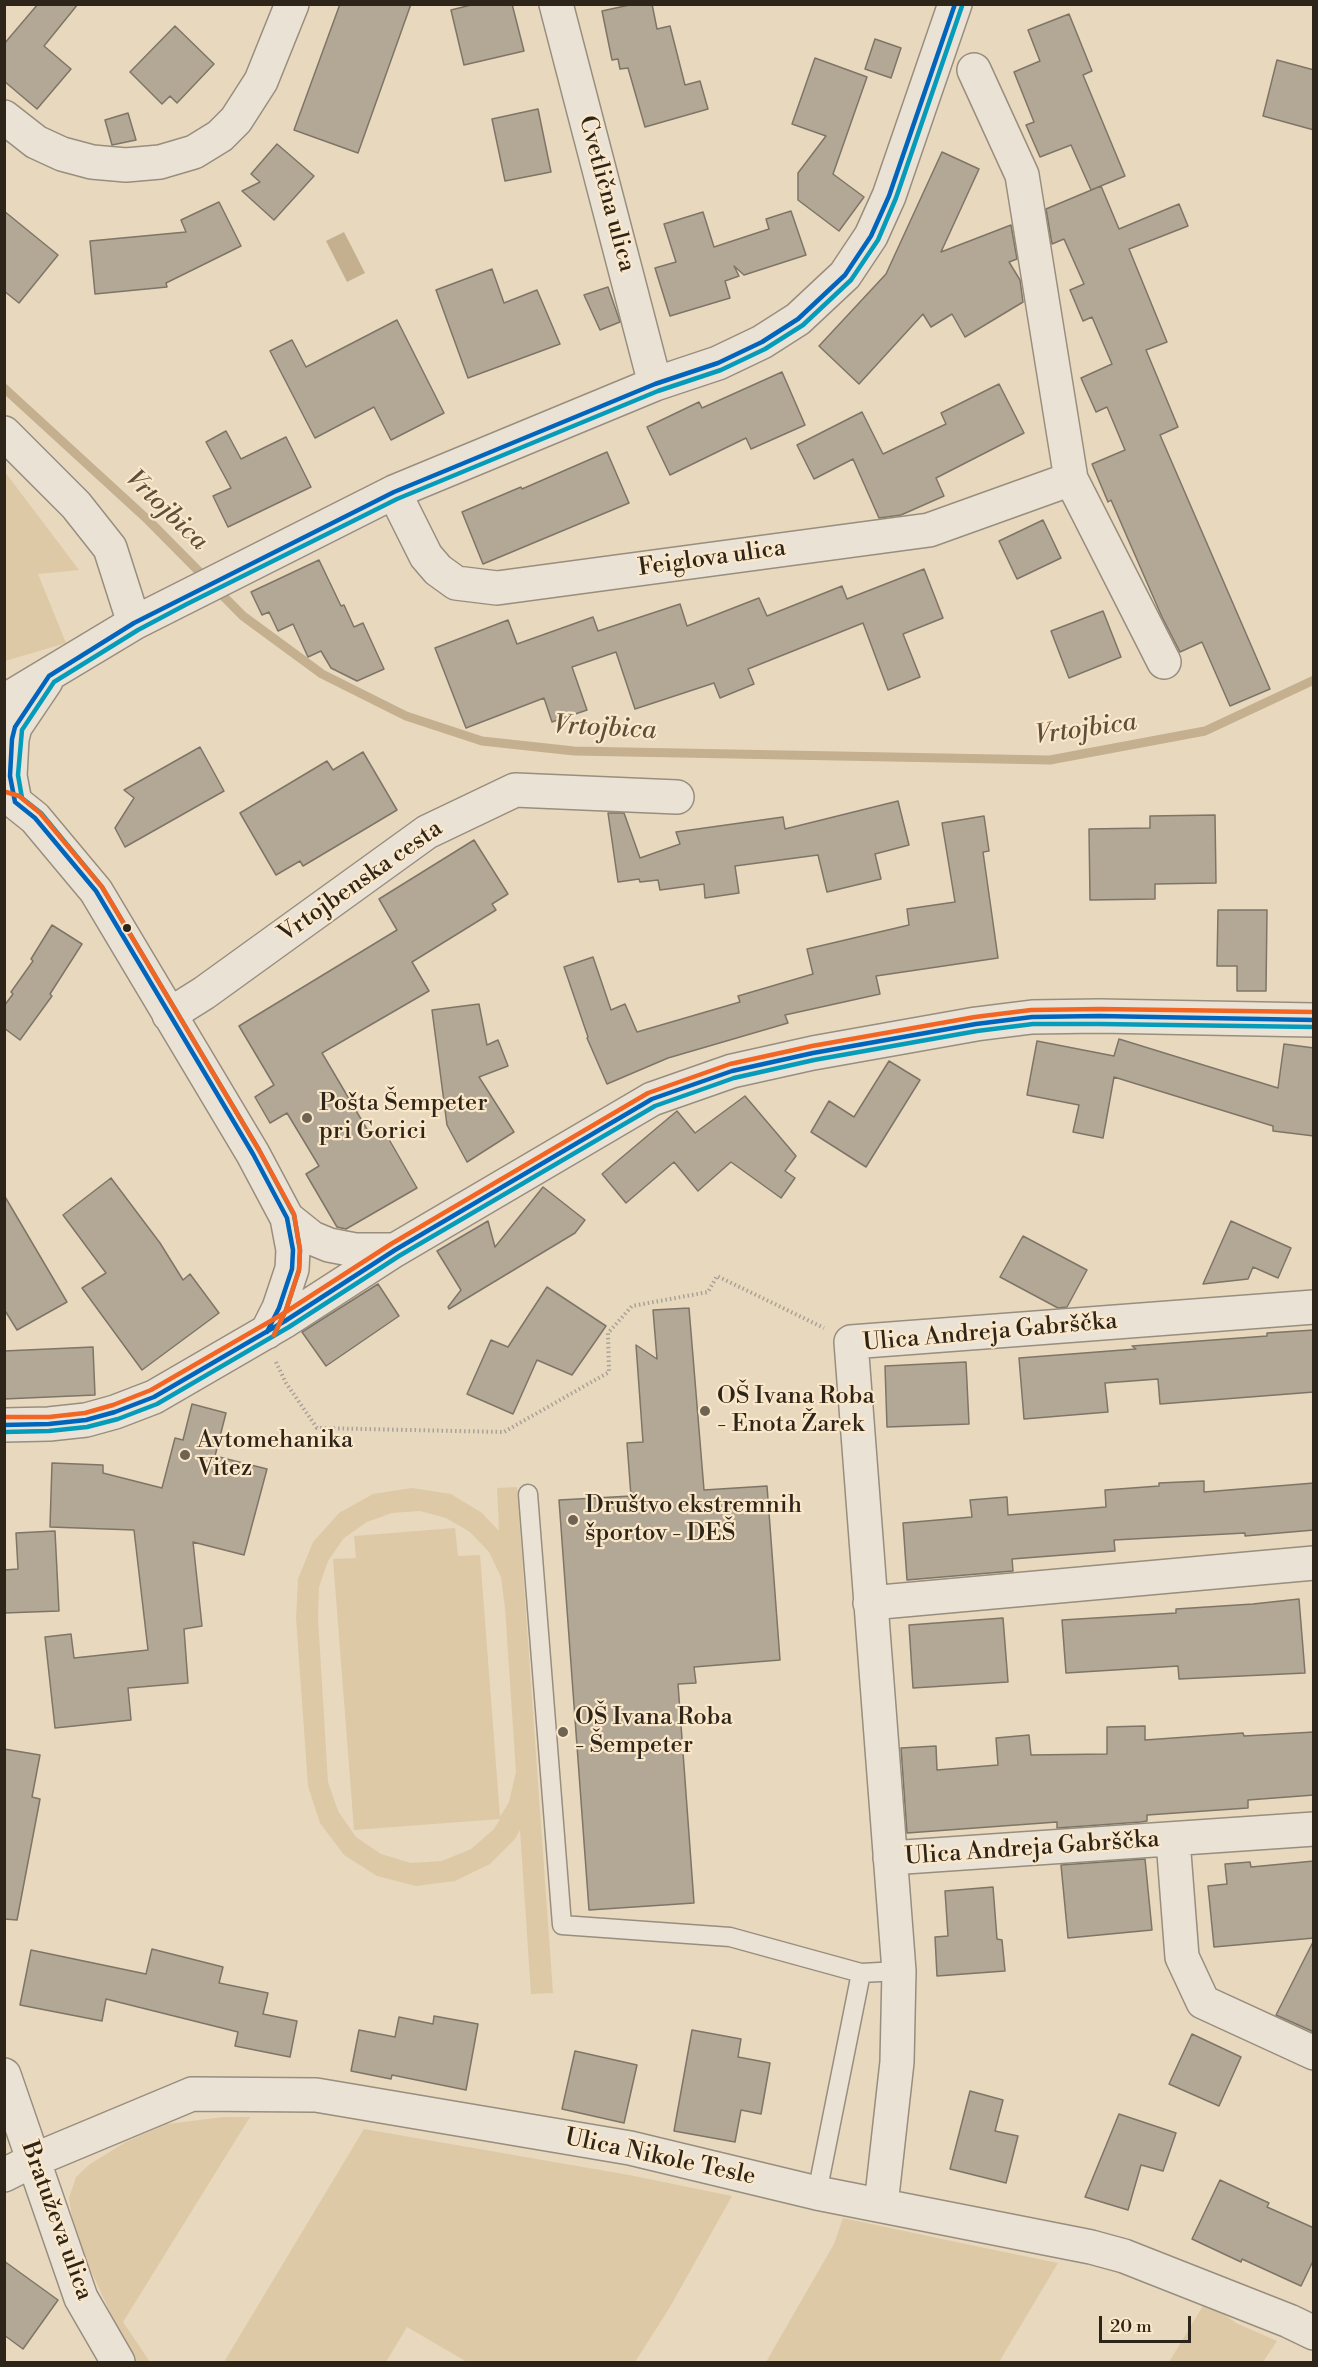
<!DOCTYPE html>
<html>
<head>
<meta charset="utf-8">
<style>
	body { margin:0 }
	#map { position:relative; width:1318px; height:2367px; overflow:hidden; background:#e8d8be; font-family:"Libre Bodoni",serif }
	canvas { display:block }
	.frame { position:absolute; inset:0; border:6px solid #2e251a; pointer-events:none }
	.scale { position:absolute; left:1099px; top:2316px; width:92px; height:27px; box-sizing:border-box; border:3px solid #2e251a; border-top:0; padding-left:8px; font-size:18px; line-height:21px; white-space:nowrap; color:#2e251a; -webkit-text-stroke:4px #fbe8ca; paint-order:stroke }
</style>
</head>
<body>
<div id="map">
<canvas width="1318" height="2367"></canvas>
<div class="frame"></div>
<div class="scale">20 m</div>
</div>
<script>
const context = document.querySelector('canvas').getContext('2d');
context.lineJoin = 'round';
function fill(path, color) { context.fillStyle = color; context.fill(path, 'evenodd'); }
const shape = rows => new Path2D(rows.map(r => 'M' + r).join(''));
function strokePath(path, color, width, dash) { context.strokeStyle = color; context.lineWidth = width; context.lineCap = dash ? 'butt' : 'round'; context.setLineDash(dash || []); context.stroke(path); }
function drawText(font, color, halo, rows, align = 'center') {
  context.font = font + ' "Libre Bodoni",serif'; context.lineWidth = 4.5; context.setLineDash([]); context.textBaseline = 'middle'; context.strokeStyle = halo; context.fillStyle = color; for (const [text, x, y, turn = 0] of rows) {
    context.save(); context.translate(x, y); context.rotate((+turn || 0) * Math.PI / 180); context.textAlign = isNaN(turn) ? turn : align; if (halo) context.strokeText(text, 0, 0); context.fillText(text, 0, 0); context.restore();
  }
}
const green = shape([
	[5,472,79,570,38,574,66,643,5,661],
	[517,1487,553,1993,531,1994,520,1830,515,1839,490,1864,455,1881,416,1886,377,1876,344,1855,320,1823,308,1786,296,1618,298,1579,313,1542,339,1513,373,1494,412,1488,451,1494,482,1513,499,1531,497,1488],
	[420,1511,446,1518,470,1532,489,1552,501,1577,505,1608,516,1772,509,1802,500,1817,480,1555,458,1556,455,1528,354,1536,356,1558,333,1559,354,1830,500,1819,494,1829,471,1849,442,1861,411,1863,381,1854,356,1837,338,1811,328,1782,318,1618,319,1587,328,1561,344,1538,367,1522,392,1513],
	[223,2117,250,2117,123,2322,150,2362,137,2362,116,2325,86,2260,73,2224,69,2198,76,2177,90,2164,126,2142,167,2124],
	[364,2129,629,2175,732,2196,670,2307,635,2362,467,2362,407,2327,386,2362,224,2362],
	[843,2218,980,2247,1058,2263,999,2362,766,2362,834,2244],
	[1203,2306,1221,2312,1236,2323,1277,2341,1263,2362,1169,2362]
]);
const water = shape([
	[344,232,365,273,347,282,326,241]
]);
const stream = shape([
	[4,388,148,520,243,616,322,674,406,716,482,741,574,751,1050,760,1205,731,1314,680]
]);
const building = shape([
	[38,4,78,4,44,46,71,69,37,109,4,81,4,44,38,4],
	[340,4,411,4,358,153,294,130,340,4],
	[475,4,512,4,524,51,464,65,451,10,475,4],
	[634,4,652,4,657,29,670,26,685,85,700,81,708,109,645,127,628,68,620,69,618,59,612,60,602,11,634,4],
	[1069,14,1092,71,1083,75,1125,176,1091,190,1071,145,1040,157,1026,125,1034,122,1014,72,1040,61,1028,30,1069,14],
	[175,26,214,64,177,103,170,96,162,104,130,72,175,26],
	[875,39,901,48,891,78,865,69,875,39],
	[815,58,867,77,833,174,864,197,839,231,798,200,798,173,826,136,792,124,815,58],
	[1277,60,1314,70,1314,130,1263,116,1277,60],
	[538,109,551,172,505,181,492,119,538,109],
	[128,113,136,140,112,145,105,120,128,113],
	[277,144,314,176,274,220,242,191,260,182,251,174,277,144],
	[942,152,979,169,941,252,1011,225,1017,259,1009,262,1020,280,1023,302,965,337,952,314,931,327,923,314,859,384,819,346,886,274,942,152],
	[1101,186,1119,229,1179,204,1188,226,1129,249,1167,342,1146,350,1178,427,1160,435,1270,689,1230,706,1202,642,1180,652,1162,617,1111,500,1108,502,1092,464,1125,450,1107,407,1096,412,1081,378,1112,364,1092,317,1083,321,1070,290,1084,284,1064,239,1052,244,1046,209,1101,186],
	[219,202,241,246,166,283,167,287,95,294,90,241,186,232,181,220,219,202],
	[4,211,58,255,19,303,4,291,4,211],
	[791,211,806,255,744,275,734,266,739,276,725,281,730,298,670,316,655,268,676,262,664,224,703,212,714,247,769,229,766,219,791,211],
	[492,269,504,303,537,290,560,344,468,378,436,290,492,269],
	[608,287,620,322,600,330,584,295,608,287],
	[397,320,444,413,391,440,374,407,315,438,270,351,292,340,306,367,397,320],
	[782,372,805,425,751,449,746,438,670,475,647,427,699,402,702,408,782,372],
	[999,384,1024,433,936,478,944,496,901,515,879,518,853,459,814,479,797,445,862,412,883,454,946,424,941,413,999,384],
	[226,431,241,459,286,437,311,487,228,527,213,496,231,488,206,442,226,431],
	[607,452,629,503,483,564,462,512,521,487,522,489,607,452],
	[1043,520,1061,558,1017,579,999,541,1043,520],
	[319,560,341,606,344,605,354,627,363,623,384,669,357,681,331,668,321,651,308,657,293,624,278,631,269,612,262,615,251,592,319,560],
	[924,569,943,618,903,634,920,677,888,690,863,623,748,669,754,684,720,698,714,683,635,709,616,652,572,667,587,710,552,722,544,698,466,728,435,648,508,620,517,644,593,617,598,631,680,604,687,626,759,598,767,616,842,586,847,599,924,569],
	[1103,611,1121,657,1069,678,1051,631,1103,611],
	[200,747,224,791,125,847,115,828,134,798,124,790,200,747],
	[363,752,397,810,303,866,300,861,276,875,240,813,327,761,333,770,363,752],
	[898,801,909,845,875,854,881,879,827,892,818,855,735,866,739,893,705,898,704,884,660,890,658,880,640,882,639,879,618,882,608,813,624,813,640,858,680,844,676,832,783,817,785,829,898,801],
	[1215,815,1216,883,1155,884,1155,899,1090,900,1089,829,1150,828,1150,816,1215,815],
	[984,816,989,851,983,852,998,958,876,976,880,994,785,1015,788,1023,668,1058,607,1084,587,1038,588,1037,564,967,593,957,611,1010,625,1004,637,1032,740,1002,738,996,813,974,807,949,909,925,907,909,955,902,942,823,984,816],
	[474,840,508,894,492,904,496,910,412,962,429,991,322,1053,371,1136,383,1129,417,1188,346,1229,337,1227,306,1174,319,1166,287,1113,270,1123,255,1097,274,1085,239,1026,397,930,379,899,474,840],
	[1218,910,1267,910,1266,991,1237,991,1237,966,1217,966,1218,910],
	[52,925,82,944,50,994,52,996,20,1040,4,1028,4,1006,13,994,11,992,33,961,31,959,52,925],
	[479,1004,487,1045,498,1040,508,1066,479,1077,514,1132,467,1162,447,1125,432,1010,479,1004],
	[1119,1039,1278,1088,1284,1044,1314,1048,1314,1136,1273,1131,1273,1126,1114,1077,1103,1138,1073,1132,1079,1105,1027,1095,1037,1041,1114,1056,1119,1039],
	[889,1061,920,1080,866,1167,811,1132,829,1101,854,1117,889,1061],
	[745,1096,796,1156,785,1171,795,1178,781,1198,731,1162,698,1191,674,1162,626,1203,602,1174,677,1111,695,1133,745,1096],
	[111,1178,160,1243,183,1280,190,1274,219,1313,142,1370,82,1288,106,1273,63,1215,111,1178],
	[543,1187,585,1220,575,1233,449,1309,448,1307,461,1290,437,1251,488,1221,495,1247,543,1187],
	[4,1195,67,1302,17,1330,4,1309,4,1195],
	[1231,1221,1291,1248,1278,1278,1253,1267,1248,1279,1203,1284,1231,1221],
	[1023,1236,1087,1270,1067,1307,1058,1308,1000,1277,1023,1236],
	[378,1284,399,1316,326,1366,302,1332,378,1284],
	[547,1287,606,1326,572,1375,537,1360,513,1414,467,1394,491,1340,508,1347,547,1287],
	[689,1308,704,1490,767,1486,780,1660,694,1667,696,1683,678,1684,694,1903,589,1910,559,1500,631,1496,627,1443,643,1442,636,1345,657,1359,653,1310,689,1308],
	[1314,1330,1314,1392,1160,1404,1158,1379,1105,1383,1108,1412,1024,1419,1019,1358,1136,1349,1132,1346,1267,1336,1267,1333,1314,1330],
	[93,1347,95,1395,4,1399,4,1351,93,1347],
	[966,1362,969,1424,887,1427,885,1366,966,1362],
	[192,1404,226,1413,215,1456,267,1469,244,1555,193,1542,202,1626,184,1629,188,1683,128,1688,131,1720,55,1728,45,1637,71,1634,74,1658,148,1650,134,1530,50,1527,52,1463,103,1465,103,1473,162,1488,175,1438,183,1440,192,1404],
	[1204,1481,1204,1492,1314,1483,1314,1530,1245,1536,1245,1533,1114,1540,1115,1551,1012,1559,1013,1571,907,1580,903,1523,972,1517,970,1500,1007,1497,1008,1515,1106,1507,1105,1490,1159,1486,1159,1483,1204,1481],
	[55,1531,59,1611,4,1613,4,1570,18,1569,16,1533,55,1531],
	[1299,1599,1305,1673,1179,1679,1178,1666,1066,1673,1062,1620,1176,1613,1176,1609,1253,1604,1299,1599],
	[1003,1618,1008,1682,913,1688,909,1625,1003,1618],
	[1145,1726,1145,1740,1243,1733,1244,1736,1314,1732,1314,1795,1248,1800,1248,1808,1147,1815,1147,1821,1141,1822,1057,1828,1057,1822,907,1833,901,1748,936,1746,937,1770,998,1765,996,1738,1029,1735,1031,1755,1107,1754,1107,1727,1145,1726],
	[4,1749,40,1755,32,1797,40,1799,17,1920,4,1919,4,1749],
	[1145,1859,1152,1930,1068,1938,1061,1865,1145,1859],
	[1314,1861,1314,1938,1214,1947,1208,1886,1227,1884,1225,1864,1250,1862,1251,1867,1314,1861],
	[993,1887,997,1939,1002,1940,1005,1971,937,1976,935,1937,948,1936,945,1891,993,1887],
	[1314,1940,1314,2032,1276,2015,1314,1940],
	[152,1949,223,1967,219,1983,268,1993,263,2014,297,2021,290,2057,235,2046,238,2032,106,1999,102,2021,20,2005,31,1950,146,1974,152,1949],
	[434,2016,478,2024,466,2090,392,2075,391,2079,351,2071,359,2030,395,2037,399,2017,433,2024,434,2016],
	[692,2030,741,2039,738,2057,770,2063,761,2114,741,2110,735,2142,674,2131,692,2030],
	[1192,2034,1241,2057,1219,2106,1169,2084,1192,2034],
	[575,2051,637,2065,624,2123,562,2109,575,2051],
	[970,2091,1003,2100,995,2131,1018,2136,1006,2183,950,2169,970,2091],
	[1119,2114,1176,2133,1163,2171,1141,2165,1128,2210,1085,2197,1119,2114],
	[1220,2180,1269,2203,1267,2207,1314,2228,1314,2259,1301,2286,1242,2259,1241,2262,1192,2239,1220,2180],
	[4,2261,58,2300,23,2349,4,2335,4,2261]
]);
const path = shape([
	[276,1362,286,1383,317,1428,504,1432,609,1372,608,1333,632,1306,708,1292,717,1276,824,1328]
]);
const lane = shape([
	[528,1494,562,1925,730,1937,861,1973],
	[817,2193,861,1973,899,1971]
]);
const street = shape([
	[556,4,655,384],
	[974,70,1022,175,1071,479,1164,662],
	[4,117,36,142,62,154,92,162,126,165,160,162,194,152,220,136,236,120,261,81,292,4],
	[4,433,76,505,110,548,134,623],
	[394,492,426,556,438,570,456,583,497,588,929,530,1071,479],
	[46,681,15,727,12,739,10,776,15,802,35,818,96,891,253,1154,287,1218,293,1250,292,1269,279,1308,267,1332],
	[4,701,134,623,394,492,655,384,718,363,762,342,798,319,845,275,871,236,889,196,955,4],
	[169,1015,204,993,427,832,515,790,677,797],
	[287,1218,312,1238,329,1245,355,1250,395,1250],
	[4,1425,49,1424,86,1420,115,1412,154,1397,285,1321,395,1250,652,1099,732,1071,813,1053,976,1024,1032,1017,1099,1016,1314,1020],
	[870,1603,1314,1563],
	[1173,1840,1182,1957,1203,2002,1314,2053],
	[890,1858,1314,1829],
	[4,2075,81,2298,118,2362],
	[4,2175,34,2160,192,2094,316,2095,630,2148,817,2193,1091,2247,1124,2256,1289,2321,1314,2333],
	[881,2205,897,2062,899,1971,851,1342,1314,1307]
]);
const bus1 = shape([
	[267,1332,279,1308,292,1269,293,1250,287,1218,253,1154,96,891,35,818,15,802,10,776,12,739,15,727,49,676,134,623,394,492,655,384,718,363,762,342,798,319,845,275,871,236,889,196,955,4],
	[4,1425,49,1424,86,1420,115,1412,154,1397,285,1321,395,1250,652,1099,732,1071,813,1053,976,1024,1032,1017,1099,1016,1314,1020]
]);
const bus2 = shape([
	[274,1335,286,1310,299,1270,300,1250,294,1215,259,1150,102,887,41,813,22,798,18,775,22,730,54,682,138,630,187,604,397,499,658,391,721,370,765,349,803,325,851,280,878,240,896,198,962,6],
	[4,1432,49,1431,87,1427,118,1419,157,1404,289,1327,399,1256,655,1106,734,1078,814,1060,977,1031,1033,1024,1099,1024,1314,1027]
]);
const bus3 = shape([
	[6,792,19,796,40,813,102,887,259,1150,294,1214,300,1250,299,1270,286,1310,274,1335],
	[4,1417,49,1417,85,1413,113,1405,151,1390,281,1315,391,1244,648,1093,730,1064,812,1046,975,1017,1031,1010,1099,1009,1314,1012]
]);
const markers = [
	[127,928,5,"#2e251a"],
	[307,1118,6,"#6f6453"],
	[705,1411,6,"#6f6453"],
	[185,1455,6,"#6f6453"],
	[573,1520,6,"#6f6453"],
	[563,1732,6,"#6f6453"]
];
const streetNames = [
	["Cvetlična ulica",606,194,75],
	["Feiglova ulica",712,559,-8],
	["Vrtojbenska cesta",361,882,-35],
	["Ulica Andreja Gabrščka",990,1333,-5],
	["Ulica Andreja Gabrščka",1032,1849,-4],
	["Ulica Nikole Tesle",660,2158,12],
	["Bratuževa ulica",56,2221,70]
];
const poiNames = [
	["Pošta Šempeter",319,1104],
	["pri Gorici",319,1132],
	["OŠ Ivana Roba",717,1397],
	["- Enota Žarek",717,1425],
	["Avtomehanika",197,1441],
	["Vitez",197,1469],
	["Društvo ekstremnih",585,1506],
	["športov - DEŠ",585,1534],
	["OŠ Ivana Roba",575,1718],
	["- Šempeter",575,1746]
];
const waterNames = [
	["Vrtojbica",166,511,44],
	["Vrtojbica",605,729,3],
	["Vrtojbica",1086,730,-8]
];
fill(green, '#dec9a7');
fill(water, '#c4af8f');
strokePath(stream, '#c4af8f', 9);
fill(building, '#b3a896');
strokePath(building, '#7e7567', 1.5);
strokePath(lane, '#988e7e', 21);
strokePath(street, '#988e7e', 36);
strokePath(path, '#a8a297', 4, [1.5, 3]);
strokePath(lane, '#ebe2d6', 18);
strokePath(street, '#ebe2d6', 33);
strokePath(bus1, '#0065bd', 4.5);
strokePath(bus2, '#059cbc', 4.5);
strokePath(bus3, '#f26522', 4.5);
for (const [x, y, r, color] of markers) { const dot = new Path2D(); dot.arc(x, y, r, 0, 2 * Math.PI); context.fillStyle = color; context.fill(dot); strokePath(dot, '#fbe8ca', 2); }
drawText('24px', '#2e251a', '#fbe8ca', streetNames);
drawText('24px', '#2e251a', '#fbe8ca', poiNames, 'left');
drawText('italic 26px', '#5d4f3c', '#fbe8ca', waterNames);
</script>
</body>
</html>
